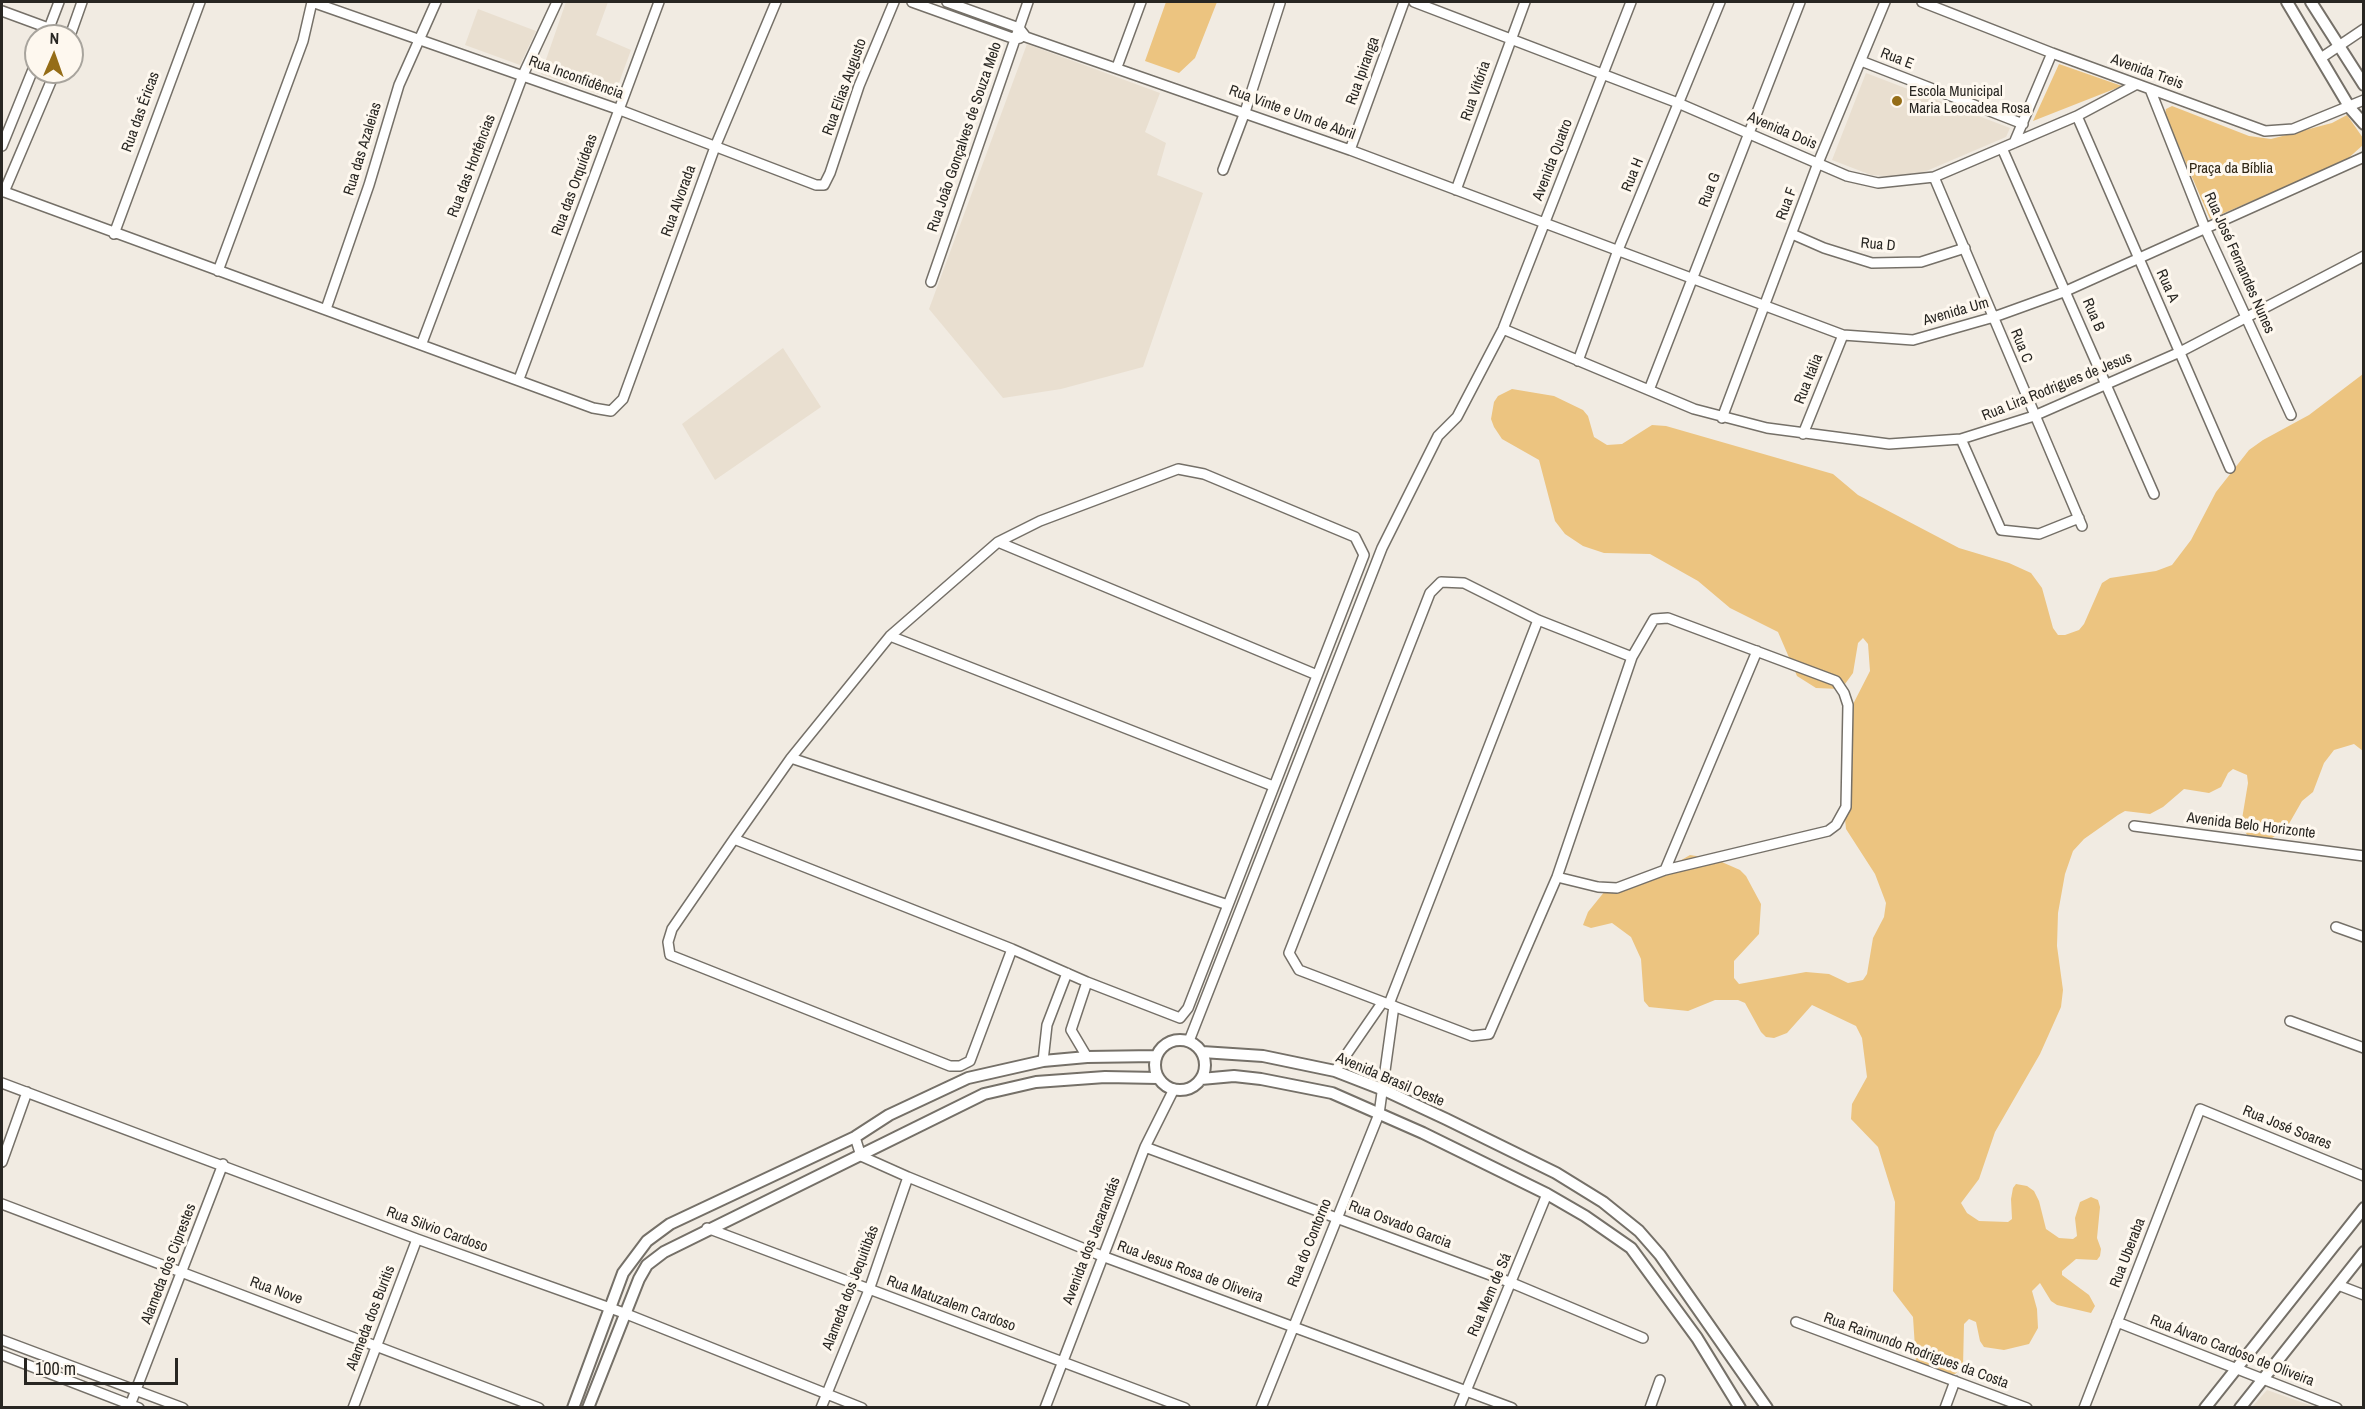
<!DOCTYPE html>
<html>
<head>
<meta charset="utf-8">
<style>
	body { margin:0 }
	#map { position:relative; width:2365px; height:1409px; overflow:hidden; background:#f1ebe2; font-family:"Archivo Narrow",sans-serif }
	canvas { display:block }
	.frame { position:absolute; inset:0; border:3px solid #282622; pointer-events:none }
	.north { position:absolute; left:24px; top:24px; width:60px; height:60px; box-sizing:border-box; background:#fef8ef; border:2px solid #a8a49d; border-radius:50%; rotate:2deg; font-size:16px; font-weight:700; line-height:24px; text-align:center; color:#282622 }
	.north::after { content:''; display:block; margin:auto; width:21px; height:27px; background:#956d17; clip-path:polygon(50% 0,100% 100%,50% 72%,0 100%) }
	.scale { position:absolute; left:24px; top:1358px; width:154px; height:27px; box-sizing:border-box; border:3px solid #282622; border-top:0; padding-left:8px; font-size:18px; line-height:21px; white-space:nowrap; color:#282622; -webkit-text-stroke:4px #fef8ef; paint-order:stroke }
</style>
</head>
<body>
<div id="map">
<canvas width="2365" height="1409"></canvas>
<div class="frame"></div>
<div class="north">N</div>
<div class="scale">100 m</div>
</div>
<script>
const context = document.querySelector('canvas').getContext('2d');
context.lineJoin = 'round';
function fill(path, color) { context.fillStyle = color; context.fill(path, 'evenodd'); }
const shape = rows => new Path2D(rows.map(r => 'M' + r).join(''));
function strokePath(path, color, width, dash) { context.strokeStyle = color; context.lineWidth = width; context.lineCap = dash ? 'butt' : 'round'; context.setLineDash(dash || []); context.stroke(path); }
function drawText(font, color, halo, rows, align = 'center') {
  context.font = font + ' "Archivo Narrow",sans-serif'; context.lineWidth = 6; context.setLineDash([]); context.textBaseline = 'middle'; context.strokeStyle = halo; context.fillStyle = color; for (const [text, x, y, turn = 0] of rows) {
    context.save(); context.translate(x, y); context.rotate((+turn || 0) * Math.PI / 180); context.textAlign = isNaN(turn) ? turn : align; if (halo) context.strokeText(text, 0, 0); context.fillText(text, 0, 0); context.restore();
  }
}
const built = shape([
	[566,2,608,2,596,35,631,50,613,99,541,74],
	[478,9,536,31,520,65,465,45],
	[1027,44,1160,93,1145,132,1166,143,1157,175,1203,193,1143,367,1061,389,1003,398,929,309],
	[1866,73,2010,128,2006,137,1924,172,1899,177,1871,175,1832,160],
	[783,348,821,407,715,480,682,424],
	[2267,1390,2315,1407,2252,1407]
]);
const green = shape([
	[1166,2,1217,2,1195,58,1179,73,1145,61],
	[2059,64,2122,86,2033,121],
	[2172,106,2249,136,2271,139,2332,123,2347,115,2363,138,2363,145,2344,162,2210,219,2165,114,2166,109],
	[2363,374,2363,751,2354,744,2334,750,2324,763,2313,792,2302,801,2286,829,2269,840,2249,838,2241,825,2248,783,2247,775,2233,769,2228,773,2221,787,2209,793,2184,789,2163,807,2150,814,2125,811,2118,815,2084,839,2073,851,2065,874,2058,913,2057,946,2063,990,2061,1007,2040,1054,1995,1132,1979,1179,1961,1203,1967,1213,1979,1221,2008,1222,2012,1219,2011,1199,2013,1188,2016,1184,2027,1186,2034,1191,2039,1201,2046,1229,2059,1238,2073,1239,2077,1236,2075,1218,2080,1202,2091,1197,2098,1200,2100,1207,2097,1238,2101,1249,2100,1256,2097,1260,2076,1259,2062,1271,2062,1275,2089,1295,2095,1306,2091,1313,2057,1305,2051,1301,2040,1283,2032,1291,2037,1309,2038,1328,2029,1344,2004,1350,1984,1347,1980,1341,1976,1322,1969,1319,1964,1324,1963,1367,1955,1374,1942,1376,1932,1357,1926,1371,1916,1363,1913,1317,1893,1291,1895,1202,1878,1147,1851,1119,1852,1104,1867,1077,1862,1038,1856,1026,1812,1005,1787,1033,1774,1038,1766,1037,1761,1032,1745,1003,1738,1000,1715,1000,1688,1011,1649,1007,1644,1001,1641,959,1631,937,1612,923,1591,928,1583,925,1588,912,1605,891,1649,879,1690,855,1715,859,1740,870,1746,876,1761,904,1759,934,1734,961,1734,978,1739,984,1806,972,1829,974,1848,983,1863,980,1867,974,1873,938,1884,917,1886,903,1875,874,1846,829,1845,819,1848,714,1870,671,1868,644,1863,638,1858,643,1853,673,1845,684,1839,689,1816,688,1797,676,1778,632,1730,608,1698,581,1650,554,1604,553,1583,546,1565,534,1555,521,1539,460,1502,439,1494,427,1491,419,1494,402,1498,396,1512,389,1554,396,1583,410,1588,416,1594,437,1607,445,1622,444,1652,425,1666,426,1833,474,1858,495,1959,548,2009,563,2031,573,2042,588,2053,628,2058,635,2065,635,2079,630,2084,624,2102,583,2110,578,2156,571,2172,565,2191,540,2216,492,2249,450,2263,440,2309,415]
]);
const minor = shape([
	[312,2,620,110,816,185,824,185,830,173,859,86,894,2],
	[912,2,1015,39,1020,38],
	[947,2,1019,28,1026,37,1350,150,1843,335,1913,340,1994,317,2066,291,2364,157],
	[1414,2,1678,103,1847,176,1878,183,1934,177,2077,116,2137,84],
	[1922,2,2052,53,2265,131,2293,129,2364,100],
	[2,11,70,36],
	[46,36,59,2],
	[70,36,82,2],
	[2321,58,2364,29],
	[1861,61,2023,124],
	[1117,67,1141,2],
	[2150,89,2205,228,2291,415],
	[2077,116,2230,468],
	[2014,143,2052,53],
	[2,146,36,62],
	[2002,148,2154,494],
	[1350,150,1404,2],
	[1223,170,1245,112,1280,3],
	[1934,177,2082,526],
	[1456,190,1525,2],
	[2,191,593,408,611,411,623,399,715,147,776,2],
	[4,192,55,72],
	[114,234,200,2],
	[1792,234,1824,248,1872,263,1921,262,1965,248],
	[218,271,303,41,312,2],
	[931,282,1028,2],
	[326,309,369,185,399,85,436,2],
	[1503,329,1694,409,1767,428,1889,444,1961,439,2034,416,2180,352,2364,256],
	[422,343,523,75,557,2],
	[1578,361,1618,250,1720,2],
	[519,379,659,2],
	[1649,390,1800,2],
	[1722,418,1818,163,1885,2],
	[1803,434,1843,335],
	[1961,439,2001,530,2039,534,2079,518],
	[998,542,1317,675],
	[890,636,1273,786],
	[791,758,1228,905],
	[2134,826,2364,856],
	[734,839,1012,949,1087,982,1180,1018,1188,1008,1364,555,1355,537,1204,474,1178,469,1040,521,998,542,890,636,791,758,734,839,672,929,668,942,670,955,950,1066,960,1066,970,1061,1012,949],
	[1665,870,1757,651],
	[1557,877,1598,887,1617,888,1665,870,1828,831,1836,825,1846,807,1848,705,1844,693,1836,681,1668,618,1654,619,1632,657,1538,620,1464,583,1441,582,1430,593,1289,953,1299,970,1472,1036,1489,1034,1557,877,1632,657],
	[2336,927,2364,937],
	[1087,982,1071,1030,1087,1057],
	[1389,1004,1538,620],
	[2290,1021,2364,1048],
	[1189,1041,1382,548,1438,436,1457,417,1503,329,1631,2],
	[1043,1061,1047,1025,1067,973],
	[1335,1071,1382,1003],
	[2,1083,417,1239,624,1313,862,1408],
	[855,1137,861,1156,908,1177,1102,1256,1512,1408],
	[1145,1147,1512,1283,1643,1338],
	[2,1162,27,1092],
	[2,1204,539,1408],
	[707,1228,1185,1408],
	[2338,1285,2364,1295],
	[1796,1322,2027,1408],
	[2117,1322,2337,1408],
	[2,1340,183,1408],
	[2,1355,139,1408],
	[129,1408,223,1164],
	[353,1408,417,1239],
	[821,1408,869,1290,908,1177],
	[1045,1408,1145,1147,1174,1089],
	[1261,1408,1379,1114,1394,1006],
	[1459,1408,1547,1194],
	[1650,1408,1660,1380],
	[1945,1408,1955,1381],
	[2084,1408,2200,1109,2364,1176]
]);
const tertiary = shape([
	[2287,2,2350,108,2364,124],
	[2311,2,2364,85],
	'1155 1065a25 25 0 1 1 50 0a25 25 0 1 1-50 0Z',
	[1202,1052,1263,1056,1335,1071,1384,1090,1446,1119,1556,1173,1603,1202,1639,1231,1660,1255,1767,1408],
	[1201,1079,1234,1076,1261,1079,1332,1093,1423,1133,1547,1194,1585,1216,1631,1248,1697,1338,1740,1408],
	[573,1408,623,1273,647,1241,670,1224,855,1137,889,1115,968,1078,1043,1061,1087,1057,1156,1056],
	[588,1408,639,1279,647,1265,664,1252,984,1094,1036,1082,1105,1077,1158,1078],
	[2205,1408,2364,1208],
	[2240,1408,2364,1252]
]);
const markers = [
	[1897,101,6,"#956d17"]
];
const streetNames = [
	["Rua E",1897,59,21],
	["Rua Ipiranga",1363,71,-70],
	["Avenida Treis",2147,72,20],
	["Rua Inconfidência",576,78,20],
	["Rua Elias Augusto",845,87,-70],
	["Rua Vitória",1476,91,-71],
	["Rua das Éricas",141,112,-70],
	["Rua Vinte e Um de Abril",1292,113,20],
	["Avenida Dois",1782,131,23],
	["Rua João Gonçalves de Souza Melo",965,137,-71],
	["Rua das Azaleias",363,149,-73],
	["Avenida Quatro",1553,160,-69],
	["Rua das Hortências",472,166,-69],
	["Rua H",1633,175,-68],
	["Rua das Orquídeas",575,185,-70],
	["Rua G",1710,190,-69],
	["Rua Alvorada",679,201,-70],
	["Rua F",1787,204,-70],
	["Rua D",1878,245,5],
	["Rua José Fernandes Nunes",2239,263,66],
	["Rua A",2167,286,66],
	["Avenida Um",1956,312,-16],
	["Rua B",2093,315,67],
	["Rua C",2021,346,68],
	["Rua Itália",1809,379,-68],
	["Rua Lira Rodrigues de Jesus",2057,387,-22],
	["Avenida Belo Horizonte",2251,826,7],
	["Avenida Brasil Oeste",1390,1080,23],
	["Rua José Soares",2287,1128,22],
	["Rua Osvado Garcia",1400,1225,21],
	["Rua Silvio Cardoso",437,1230,20],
	["Avenida dos Jacarandás",1092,1241,-69],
	["Rua do Contorno",1310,1243,-68],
	["Rua Uberaba",2128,1253,-69],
	["Alameda dos Ciprestes",169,1264,-69],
	["Rua Jesus Rosa de Oliveira",1190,1272,20],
	["Alameda dos Jequitibás",851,1288,-69],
	["Rua Nove",276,1291,20],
	["Rua Mem de Sá",1490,1295,-67],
	["Rua Matuzalem Cardoso",951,1304,20],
	["Alameda dos Buritis",371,1318,-69],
	["Rua Raimundo Rodrigues da Costa",1916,1351,20],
	["Rua Álvaro Cardoso de Oliveira",2232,1351,21]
];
const poiNames = [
	["Escola Municipal",1909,92],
	["Maria Leocadea Rosa",1909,109]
];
const parkNames = [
	["Praça da Bíblia",2231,169]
];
fill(built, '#e9dfd0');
fill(green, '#ecc480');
strokePath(minor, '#757068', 12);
strokePath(tertiary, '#757068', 14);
strokePath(minor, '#fff', 9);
strokePath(tertiary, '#fff', 10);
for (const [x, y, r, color] of markers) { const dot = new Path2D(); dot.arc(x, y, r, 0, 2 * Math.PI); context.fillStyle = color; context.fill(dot); strokePath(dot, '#fef8ef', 2); }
drawText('15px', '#282622', '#fef8ef', streetNames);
drawText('15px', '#282622', '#fef8ef', poiNames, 'left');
drawText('15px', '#312817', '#fef8ef', parkNames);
</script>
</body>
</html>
